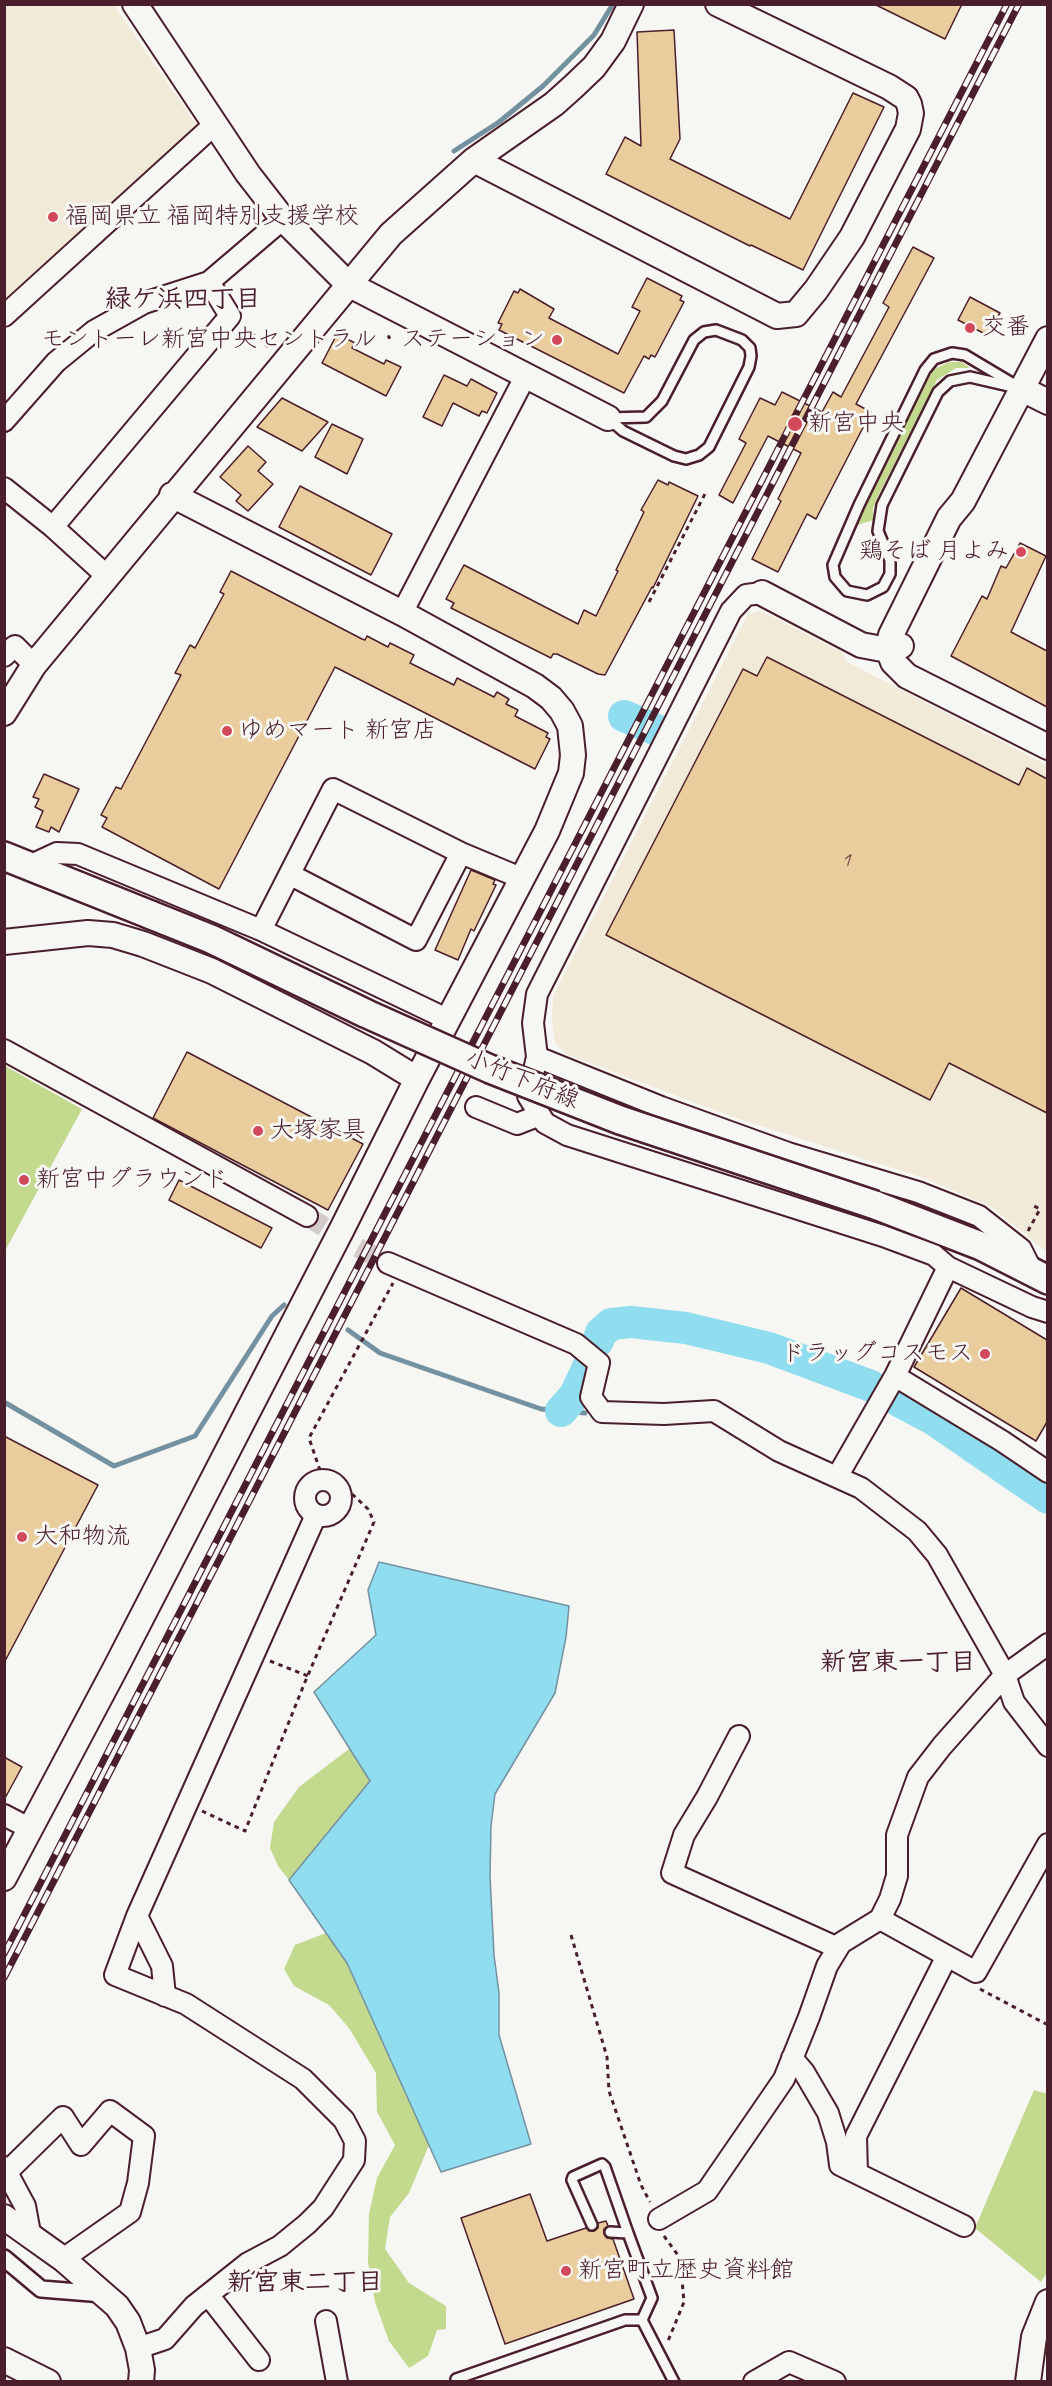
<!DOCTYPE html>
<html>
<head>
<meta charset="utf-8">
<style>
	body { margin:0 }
	#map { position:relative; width:1052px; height:2386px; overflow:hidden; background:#f6f6f2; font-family:Caveat,sans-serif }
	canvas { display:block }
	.frame { position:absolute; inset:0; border:6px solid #4a1f2b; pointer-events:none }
</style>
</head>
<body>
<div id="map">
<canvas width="1052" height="2386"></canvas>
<div class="frame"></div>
</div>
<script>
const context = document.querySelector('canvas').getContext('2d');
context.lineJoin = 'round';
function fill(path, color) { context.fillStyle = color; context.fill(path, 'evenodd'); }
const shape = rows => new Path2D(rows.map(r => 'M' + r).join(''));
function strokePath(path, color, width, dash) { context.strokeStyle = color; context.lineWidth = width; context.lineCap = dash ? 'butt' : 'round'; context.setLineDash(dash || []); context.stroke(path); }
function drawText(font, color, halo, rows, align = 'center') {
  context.font = font + ' Caveat,"Klee One",sans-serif'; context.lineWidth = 6; context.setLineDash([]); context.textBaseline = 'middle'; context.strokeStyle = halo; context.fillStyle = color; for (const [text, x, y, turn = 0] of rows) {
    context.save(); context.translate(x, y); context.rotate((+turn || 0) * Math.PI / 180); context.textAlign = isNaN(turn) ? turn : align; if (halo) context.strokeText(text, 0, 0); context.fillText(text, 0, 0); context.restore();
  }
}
const built = shape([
	[5,5,114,5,200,130,5,304],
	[761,611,842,652,847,662,1047,765,1047,1252,991,1207,927,1179,730,1116,566,1054,555,1042,552,1020,553,996,748,614]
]);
const green = shape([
	[949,362,962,362,970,368,956,368,937,380,880,492,873,508,873,520,855,526,933,370],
	[5,1066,82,1109,5,1251],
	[349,1749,370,1781,289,1880,278,1866,270,1848,274,1822,299,1787],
	[326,1933,347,1963,429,2145,409,2193,390,2217,385,2249,409,2283,446,2306,446,2329,437,2330,428,2356,409,2368,389,2341,375,2302,368,2262,369,2214,377,2178,395,2145,377,2112,376,2073,349,2028,329,2005,294,1986,284,1969,295,1945],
	[1034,2090,1048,2094,1048,2271,1041,2282,975,2228]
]);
const water = shape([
	[379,1562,569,1606,566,1637,555,1693,495,1794,491,1826,490,1876,494,1955,499,1993,499,2035,531,2144,441,2172,347,1963,289,1880,370,1781,314,1692,376,1635,368,1590,379,1562]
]);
const stream = shape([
	[454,151,499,122,543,86,594,35,613,4],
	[348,1330,380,1353,541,1409,585,1413],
	[4,1402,114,1466,195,1436,272,1316,284,1305]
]);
const river = shape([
	[624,716,659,731],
	[598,1341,601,1333,611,1324,631,1322,686,1328,769,1348,871,1386],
	[899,1401,933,1419,1048,1498],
	[561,1411,575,1395,589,1365]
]);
const building = shape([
	[874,4,962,4,945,39,874,4],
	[674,30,680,139,670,159,790,219,853,93,884,107,803,270,751,245,750,246,606,174,625,137,641,146,637,32,674,30],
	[913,247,934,258,856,404,871,412,816,519,807,514,778,572,752,559,781,501,778,499,801,453,768,436,733,503,719,495,746,443,739,439,760,398,775,405,782,392,822,412,833,392,841,397,889,307,883,303,913,247],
	[647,278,682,296,680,300,684,302,655,357,651,355,649,359,644,356,624,393,499,330,502,324,498,323,514,291,518,293,520,289,554,309,549,318,618,354,640,311,632,307,647,278],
	[970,297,1000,313,987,335,958,320,970,297],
	[337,334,355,343,352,348,384,364,386,360,401,367,386,396,322,363,337,334],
	[444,375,467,386,471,379,497,393,487,413,482,411,479,416,453,403,442,426,423,417,444,375],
	[282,398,328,422,302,451,257,427,282,398],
	[332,424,363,439,347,474,315,457,332,424],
	[248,446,266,462,258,471,273,484,248,511,236,501,241,495,220,477,248,446],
	[658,480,668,485,669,482,698,496,653,588,652,587,605,675,598,674,557,654,553,654,551,658,451,608,454,603,446,599,464,565,578,624,584,610,596,616,618,571,616,570,644,512,641,510,658,480],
	[300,486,392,534,371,575,279,527,300,486],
	[1020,543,1046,556,1011,632,1047,651,1047,707,951,656,982,596,987,599,1001,566,1006,568,1020,543],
	[231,571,362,639,365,640,367,636,388,647,390,643,414,655,410,663,454,685,457,678,494,697,497,692,509,699,506,704,518,710,515,716,548,733,546,737,550,739,535,769,335,667,219,889,102,827,107,818,101,815,116,787,121,789,181,675,175,673,190,645,195,648,224,594,220,592,231,571],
	[767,657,1019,785,1027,768,1047,779,1047,1113,949,1063,930,1100,606,935,743,669,757,676,767,657],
	[44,774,79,789,59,832,51,827,49,832,36,827,43,811,35,807,39,799,33,797,44,774],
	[471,870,495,880,493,884,496,885,474,931,471,929,458,960,435,950,471,870],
	[187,1052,363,1144,328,1210,153,1118,187,1052],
	[179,1180,272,1228,261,1248,169,1200,179,1180],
	[961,1288,1047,1340,1047,1422,1036,1441,914,1367,961,1288],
	[4,1436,98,1485,4,1663,4,1436],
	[4,1757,22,1767,4,1800,4,1757],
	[530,2194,547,2241,586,2228,589,2231,594,2231,598,2228,598,2223,606,2221,608,2226,604,2229,604,2234,607,2238,613,2239,634,2299,505,2344,461,2218,530,2194]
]);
const minorTunnel = shape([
	[307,1216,353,1245,388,1263]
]);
const path = shape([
	[244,327,271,349],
	[649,602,705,494],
	[1028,1231,1040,1209,1032,1205],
	[323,1479,309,1438,393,1283],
	[270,1661,308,1676],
	[202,1811,245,1831,305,1682,374,1522,368,1509,351,1493,342,1499],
	[571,1935,607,2057,609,2091,641,2185,650,2202],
	[980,1989,1048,2025],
	[664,2236,680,2258,684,2302,668,2341]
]);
const service = shape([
	[716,330,742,340,750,348,751,356,749,367,709,447,699,455,686,459,674,456,623,431,608,418,646,417,662,401,694,340,704,332,716,330],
	[952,353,965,355,1022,389,970,377,950,381,938,392,882,505,878,531,890,560,890,574,883,587,867,595,847,591,835,577,833,565,859,505,925,370,934,359,952,353],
	[592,2225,572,2180,573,2177,602,2164,605,2167,628,2233],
	[610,2232,628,2233,652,2298,642,2320,674,2382],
	[458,2382,456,2379,625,2320,642,2320]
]);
const pedestrian = shape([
	[4,2258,41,2289,103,2294]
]);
const minor = shape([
	[4,316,215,124],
	[4,421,56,362,94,331,144,303,209,282,283,219],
	[4,488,53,527,108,577],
	[53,527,230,316,209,282],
	[762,593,746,595,731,611,537,994,533,1023,537,1057,528,1096,545,1123,567,1135,883,1236,934,1255,948,1267,1032,1307,1048,1312],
	[402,613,526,375],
	[4,656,15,646,34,665],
	[29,866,57,853,78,854,261,930,449,1020],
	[291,875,416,940,461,853],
	[261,930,333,789,461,853,521,878],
	[4,1050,307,1216],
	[537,1057,661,1107,788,1153,918,1192,979,1216,1021,1249,1033,1273],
	[476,1107,517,1124,540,1115],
	[388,1263,576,1344,599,1363,591,1397,602,1412,664,1414,714,1411,779,1451,861,1488,917,1531,937,1555,1005,1675,1014,1702,1048,1746],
	[895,1376,1002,1441,1048,1472],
	[837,1477,895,1376,948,1267],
	'305 1498a18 18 0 1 1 36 0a18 18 0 1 1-36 0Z',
	[739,1736,707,1797,684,1835,672,1873,838,1948],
	[4,1815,29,1828],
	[137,1916,162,1966,165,1996],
	[880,1919,976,1972,1048,1844],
	[792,2058,804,2072,828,2113,837,2142,840,2165,964,2226],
	[4,2167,25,2206,30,2233],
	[7,2172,63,2117,81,2145,110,2111,144,2136,138,2183,130,2212,63,2259],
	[857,2173,856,2136,947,1956],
	[659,2219,707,2191,784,2079,809,2017,827,1966,841,1943,880,1919,890,1899,897,1876,897,1835,918,1777,942,1746,1005,1675,1048,1644],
	[209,2296,259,2360],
	[326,2321,337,2382],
	[138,2348,165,2339,194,2306,248,2263,280,2246,307,2224,323,2208,354,2160,355,2141,344,2120,303,2079,186,2004,115,1975,137,1916,316,1515],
	[754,2382,789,2362,835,2382]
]);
const tertiary = shape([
	[135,4,248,174,283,219,348,284,608,418],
	[474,160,777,316,796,314,816,290,852,237,908,129,911,113,909,104,906,98,889,87,718,4],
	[1048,339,963,501,949,518,891,635,888,649,893,662,907,676,1048,747],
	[1022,389,1048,402],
	[762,593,861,645,882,649,901,646],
	[4,713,34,665,391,234,474,160,554,104,573,87,594,67,613,41,631,4],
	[4,942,88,933,113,935,143,944,212,971,373,1052,417,1079],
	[4,1878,115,1669,342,1229,417,1079,547,831,571,773,573,755,570,726,562,711,551,698,535,686,402,613,172,495],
	[4,2217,63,2259,117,2306,128,2322,138,2348,142,2370,141,2382],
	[4,2360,48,2382],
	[1028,2382,1034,2337,1048,2302]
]);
const secondary = shape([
	[4,856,151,915],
	[875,1205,981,1246,1048,1280]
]);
const rail = shape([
	[4,1954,1007,4],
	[4,1978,1019,4]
]);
const secondaryBridge = shape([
	[151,915,211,939,367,1014,490,1069,620,1120,875,1205]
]);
const markers = [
	[53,217,6,"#d1495b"],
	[970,328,6,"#d1495b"],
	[557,340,6,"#d1495b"],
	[795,424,8,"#d1495b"],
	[1021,552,6,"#d1495b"],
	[227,731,6,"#d1495b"],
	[258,1131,6,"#d1495b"],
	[24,1180,6,"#d1495b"],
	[985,1354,6,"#d1495b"],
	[22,1537,6,"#d1495b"],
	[566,2271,6,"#d1495b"]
];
const numberNames = [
	["1",846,860]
];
const poiNames = [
	["福岡県立 福岡特別支援学校",65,217],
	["交番",982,328],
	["モントーレ新宮中央セントラル・ステーション",545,340,"right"],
	["新宮中央",808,424],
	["鶏そば 月よみ",1009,552,"right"],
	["ゆめマート 新宮店",239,731],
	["大塚家具",270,1131],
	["新宮中グラウンド",36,1180],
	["ドラッグコスモス",973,1354,"right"],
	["大和物流",34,1537],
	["新宮町立歴史資料館",578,2271]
];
const streetNames = [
	["小竹下府線",522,1080,22]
];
const neighbourhoodNames = [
	["緑ケ浜四丁目",183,300],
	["新宮東一丁目",898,1663],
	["新宮東二丁目",305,2283]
];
fill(built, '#f2ead8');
fill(green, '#c2d98e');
fill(water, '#90ddef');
strokePath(water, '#7491a1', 1.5);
strokePath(stream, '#7491a1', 5);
strokePath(river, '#90ddef', 32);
fill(building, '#e9cd9d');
strokePath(building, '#4a1f2b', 1.5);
strokePath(minorTunnel, '#d4cbca', 20, [20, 10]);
strokePath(service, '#4a1f2b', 14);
strokePath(pedestrian, '#4a1f2b', 20);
strokePath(minor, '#4a1f2b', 24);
strokePath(tertiary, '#4a1f2b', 28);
strokePath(secondary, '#4a1f2b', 32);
strokePath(path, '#4a1f2b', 3, [4.5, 4.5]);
strokePath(service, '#f6f6f2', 9);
strokePath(pedestrian, '#f6f6f2', 15);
strokePath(minor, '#f6f6f2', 20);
strokePath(tertiary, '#f6f6f2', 24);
strokePath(secondary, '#f6f6f2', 27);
strokePath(rail, '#4a1f2b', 7);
strokePath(rail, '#f6f6f2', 4.5, [14]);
strokePath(secondaryBridge, '#4a1f2b', 32, []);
strokePath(secondaryBridge, '#f6f6f2', 27);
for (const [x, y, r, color] of markers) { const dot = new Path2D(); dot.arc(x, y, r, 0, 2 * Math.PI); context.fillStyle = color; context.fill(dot); strokePath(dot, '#f6f6f2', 2); }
drawText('21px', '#724a48', null, numberNames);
drawText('24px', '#4a1f2b', '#f6f6f2', poiNames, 'left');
drawText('24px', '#4a1f2b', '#f6f6f2', streetNames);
drawText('bold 26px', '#4a1f2b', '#f6f6f2', neighbourhoodNames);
</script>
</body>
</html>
